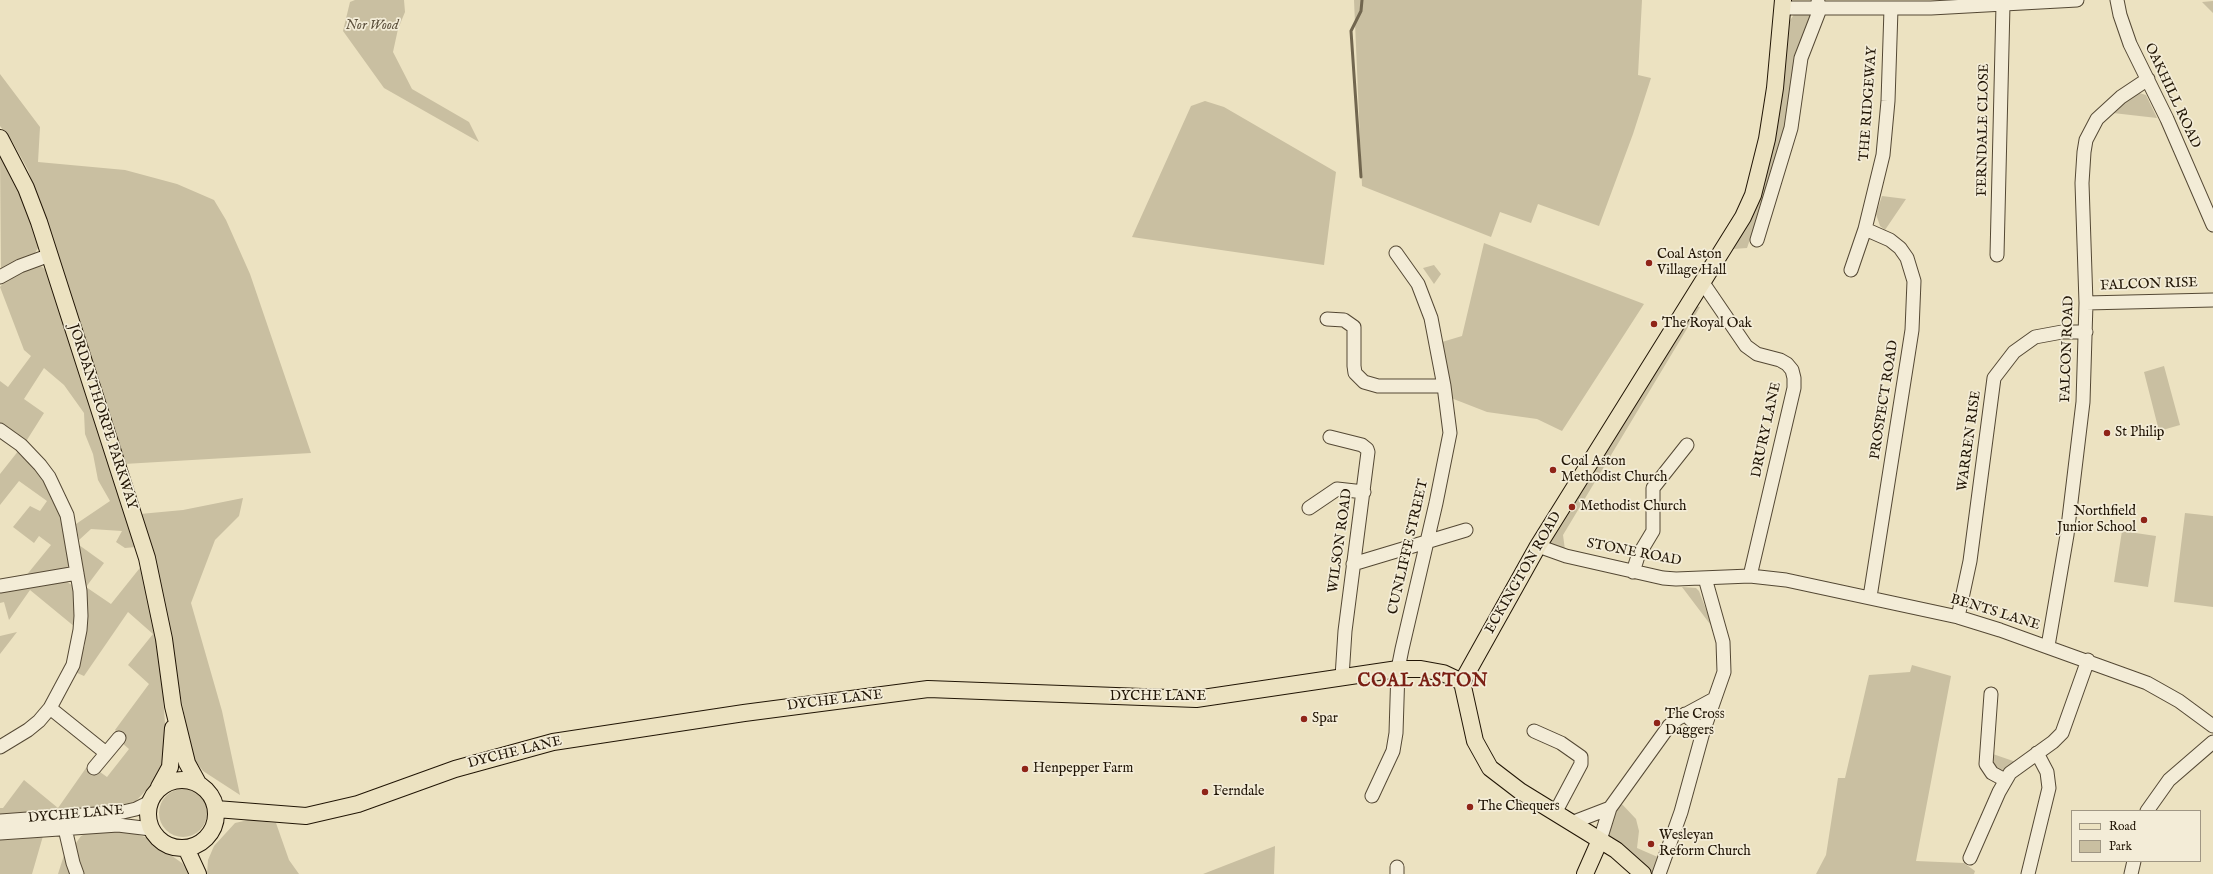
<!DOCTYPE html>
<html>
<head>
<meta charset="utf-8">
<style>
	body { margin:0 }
	#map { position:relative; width:2213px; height:874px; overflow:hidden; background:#ece2c1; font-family:"IM FELL English",serif }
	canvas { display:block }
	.legend { position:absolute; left:2071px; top:810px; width:130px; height:52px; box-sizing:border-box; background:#f3ecd7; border:1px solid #9f9683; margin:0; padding:5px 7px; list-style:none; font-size:12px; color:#211505 }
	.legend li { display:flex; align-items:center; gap:8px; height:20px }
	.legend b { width:20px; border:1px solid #9f9683 }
</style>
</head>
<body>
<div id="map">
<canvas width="2213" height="874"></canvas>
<ul class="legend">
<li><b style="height:5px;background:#ece2c1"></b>Road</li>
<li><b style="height:11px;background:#c9bfa1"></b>Park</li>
</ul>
</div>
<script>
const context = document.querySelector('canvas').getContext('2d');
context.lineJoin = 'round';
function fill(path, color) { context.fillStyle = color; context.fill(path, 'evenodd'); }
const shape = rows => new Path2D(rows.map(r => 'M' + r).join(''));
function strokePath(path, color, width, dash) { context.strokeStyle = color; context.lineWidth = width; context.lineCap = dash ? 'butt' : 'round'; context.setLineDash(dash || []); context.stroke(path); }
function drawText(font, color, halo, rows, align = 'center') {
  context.font = font + ' "IM FELL English",serif'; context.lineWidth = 3.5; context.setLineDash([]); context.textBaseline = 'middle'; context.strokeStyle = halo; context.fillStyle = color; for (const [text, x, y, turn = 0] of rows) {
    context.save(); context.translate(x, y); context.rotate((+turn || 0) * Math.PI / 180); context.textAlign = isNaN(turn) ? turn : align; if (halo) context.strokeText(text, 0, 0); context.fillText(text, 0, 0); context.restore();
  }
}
const green = shape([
	[355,0,404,0,405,12,398,29,393,52,412,89,469,122,479,142,384,88,343,31,350,2],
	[1354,0,1642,0,1638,75,1651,78,1633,134,1599,226,1538,204,1531,223,1500,212,1491,237,1362,186],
	[2213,1,2213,13,2202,2],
	[1795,13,1810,14,1813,18,1789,117,1769,185,1747,248,1733,249,1765,185,1787,25],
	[0,74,40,127,38,162,125,170,177,184,214,200,226,220,250,274,311,453,124,464,61,264,28,170,12,141,0,126],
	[2139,93,2146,95,2157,118,2113,113,2126,101],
	[1205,101,1224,107,1336,172,1324,265,1132,237,1191,106],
	[0,152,25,199,38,239,38,248,33,256,1,269],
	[1882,196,1906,199,1885,230,1880,226,1876,214],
	[1484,243,1644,304,1562,431,1537,419,1487,412,1451,398,1442,342,1462,336],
	[1434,265,1441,274,1434,284,1423,268],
	[41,266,48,272,136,547,125,548,116,542,122,531,91,529,79,540,76,524,110,501,98,480,93,454,85,434,84,413,64,385,44,368,24,399,44,413,25,443,0,423,0,381,8,387,31,356,24,350,0,287,11,274,32,267],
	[1696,306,1700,307,1563,535,1565,550,1550,544,1548,541],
	[2164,366,2180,425,2159,431,2144,372],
	[19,450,32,463,59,506,68,539,70,567,25,577,51,545,39,536,34,543,13,527,30,506,40,511,47,501,19,481,0,505,0,474],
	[243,498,239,516,215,540,191,603,222,711,240,795,203,771,193,758,165,618,140,514,183,510],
	[2185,513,2213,516,2213,607,2174,602],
	[2122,531,2156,536,2148,587,2114,582],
	[79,545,104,563,86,587,111,604,143,564,158,632,167,749,163,767,151,785,136,801,121,805,58,809,0,816,0,808,3,808,24,780,58,808,86,768,97,775,100,772,107,777,129,749,122,743,125,739,115,730,149,684,128,665,153,634,128,612,84,676,75,672,85,645,86,618],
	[66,581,73,586,75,596,75,627,30,590,9,620,4,602,0,603,0,590],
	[1682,587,1696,588,1699,591,1713,628],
	[17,632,0,654,0,636],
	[1912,665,1951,676,1916,861,1964,863,1975,871,1974,874,1816,874,1826,855,1838,778,1845,778,1869,675,1910,672],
	[1990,753,2016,762,2001,771,1991,765],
	'159 813a24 24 0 1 1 48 0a24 24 0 1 1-48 0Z',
	[1620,802,1636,819,1639,831,1637,848,1660,858,1654,871,1652,871,1606,836,1607,823],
	[248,820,276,823,289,860,299,874,207,874,208,860,214,846,235,823],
	[127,831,145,837,182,863,190,874,83,874,75,853,76,843,81,836,87,833],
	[43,836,32,874,0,874,0,839],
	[1275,846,1274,874,1203,874],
	[65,852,72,874,58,874]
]);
const stream = shape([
	[1361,177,1351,31,1361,11,1362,0]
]);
const minor = shape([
	[2117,0,2120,15,2130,44,2167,119,2213,225],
	[1782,8,1931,8,2077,0],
	[1865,229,1890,240,1900,248,1907,258,1914,281,1912,330,1907,362,1870,597],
	[1757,240,1791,128,1801,58,1820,9,1818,2],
	[1997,255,2003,5],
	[1851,270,1865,229,1883,155,1888,101,1891,9],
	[0,277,20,266,50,255],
	[1703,283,1746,346,1757,354,1780,360,1787,364,1792,370,1794,378,1794,388,1750,576],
	[2086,303,2213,300],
	[1327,319,1344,320,1354,327,1354,366,1355,373,1364,382,1378,386,1444,386],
	[0,430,21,445,40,465,49,477,67,515,80,591,81,616,80,630,73,665,50,708,39,721,28,730,0,747],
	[1330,437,1362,445,1367,449,1368,452,1345,631,1342,677],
	[1309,508,1337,489,1364,492],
	[1538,546,1566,556,1663,578,1676,579,1750,576,1786,580,1958,617,2000,630,2147,683,2179,701,2213,726],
	[1353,564,1466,530],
	[1633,572,1638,556,1653,531,1653,488,1687,445],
	[0,586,77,573],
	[1958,617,1970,561,1994,378,2014,352,2035,337,2062,332,2086,332],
	[2048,646,2067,535,2083,402,2086,303,2082,183,2084,152,2086,140,2097,119,2121,97,2148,79],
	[1991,694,1986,764,1992,773,2005,780],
	[50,708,106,753],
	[1685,714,1703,732],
	[1534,731,1561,743,1581,757,1581,764,1555,813],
	[94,768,119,738],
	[1372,796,1393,751,1396,733,1398,669,1402,649,1436,503,1450,433,1444,386,1431,318,1418,284,1396,253],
	[2147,811,2169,780,2213,742],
	[63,820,73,863,77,874],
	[0,821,123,812,136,809,150,802],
	[1571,823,1610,808],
	[0,833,118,825,151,829],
	[1600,840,1610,808,1669,726,1677,719,1714,699],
	[1970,858,1999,792,2010,773,2053,742,2062,733,2088,660],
	[1397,874,1397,867],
	[1659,874,1681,812,1703,732,1724,672,1723,642,1705,578],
	[2028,874,2049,788,2047,772,2037,753],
	[2131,874,2134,861]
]);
const major = shape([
	[0,138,26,188,39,222,147,558,164,639,173,706,187,763,198,783],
	[1462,682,1538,546,1743,217,1753,195,1767,139,1775,88,1783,0],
	[1462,682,1475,741,1490,768,1520,791,1616,850,1643,874],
	'148 814a34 34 0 1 1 68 0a34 34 0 1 1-68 0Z',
	[159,787,170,767,173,728],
	[216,809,306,816,358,804,455,769,553,742,744,713,928,689,1196,699,1398,669,1421,669,1443,673,1462,682],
	[186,848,198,874],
	[1585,874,1600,840]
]);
const markers = [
	[1649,263,4,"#8f2418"],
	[1654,324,4,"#8f2418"],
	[2107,433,4,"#8f2418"],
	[1553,470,4,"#8f2418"],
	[1572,507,4,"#8f2418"],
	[2144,520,4,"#8f2418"],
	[1304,719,4,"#8f2418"],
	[1657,723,4,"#8f2418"],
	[1025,769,4,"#8f2418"],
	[1205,792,4,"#8f2418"],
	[1470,807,4,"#8f2418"],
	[1651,844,4,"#8f2418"]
];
const parkNames = [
	["Nor Wood",372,26]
];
const streetNames = [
	["OAKHILL ROAD",2172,96,65],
	["THE RIDGEWAY",1869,104,-86],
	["FERNDALE CLOSE",1984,130,-89],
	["FALCON RISE",2149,285,-2],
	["FALCON ROAD",2068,349,-88],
	["PROSPECT ROAD",1885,400,-81],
	["JORDANTHORPE PARKWAY",102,417,72],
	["DRURY LANE",1767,430,-78],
	["WARREN RISE",1970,441,-82],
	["WILSON ROAD",1341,541,-82],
	["CUNLIFFE STREET",1409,547,-77],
	["STONE ROAD",1634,553,11],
	["ECKINGTON ROAD",1524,573,-60],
	["BENTS LANE",1995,613,17],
	["DYCHE LANE",1158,697],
	["DYCHE LANE",835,701,-7],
	["DYCHE LANE",515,753,-14],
	["DYCHE LANE",76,815,-5]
];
const poiNames = [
	["Coal Aston",1657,255],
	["Village Hall",1657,271],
	["The Royal Oak",1662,324],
	["St Philip",2115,433],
	["Coal Aston",1561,462],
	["Methodist Church",1561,478],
	["Methodist Church",1580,507],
	["Northfield",2136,512,"right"],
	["Junior School",2136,528,"right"],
	["The Cross",1665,715],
	["Daggers",1665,731],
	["Spar",1312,719],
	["Henpepper Farm",1033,769],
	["Ferndale",1213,792],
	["The Chequers",1478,807],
	["Wesleyan",1659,836],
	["Reform Church",1659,852]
];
const districtNames = [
	["COAL ASTON",1423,682]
];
fill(green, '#c9bfa1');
strokePath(stream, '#71664f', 3);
strokePath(minor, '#544834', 15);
strokePath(major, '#211505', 18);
strokePath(minor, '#f3ecd7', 13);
strokePath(major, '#ece2c1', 16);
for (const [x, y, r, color] of markers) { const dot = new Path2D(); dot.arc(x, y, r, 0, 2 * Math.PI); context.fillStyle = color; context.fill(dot); strokePath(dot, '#f3ecd7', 1.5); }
drawText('italic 14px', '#5c503c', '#f3ecd7', parkNames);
drawText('14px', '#211505', '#f3ecd7', streetNames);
drawText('14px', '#211505', '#f3ecd7', poiNames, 'left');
context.letterSpacing = '1px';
drawText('bold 18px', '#7a1f14', '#f3ecd7', districtNames);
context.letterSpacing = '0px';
</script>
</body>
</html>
